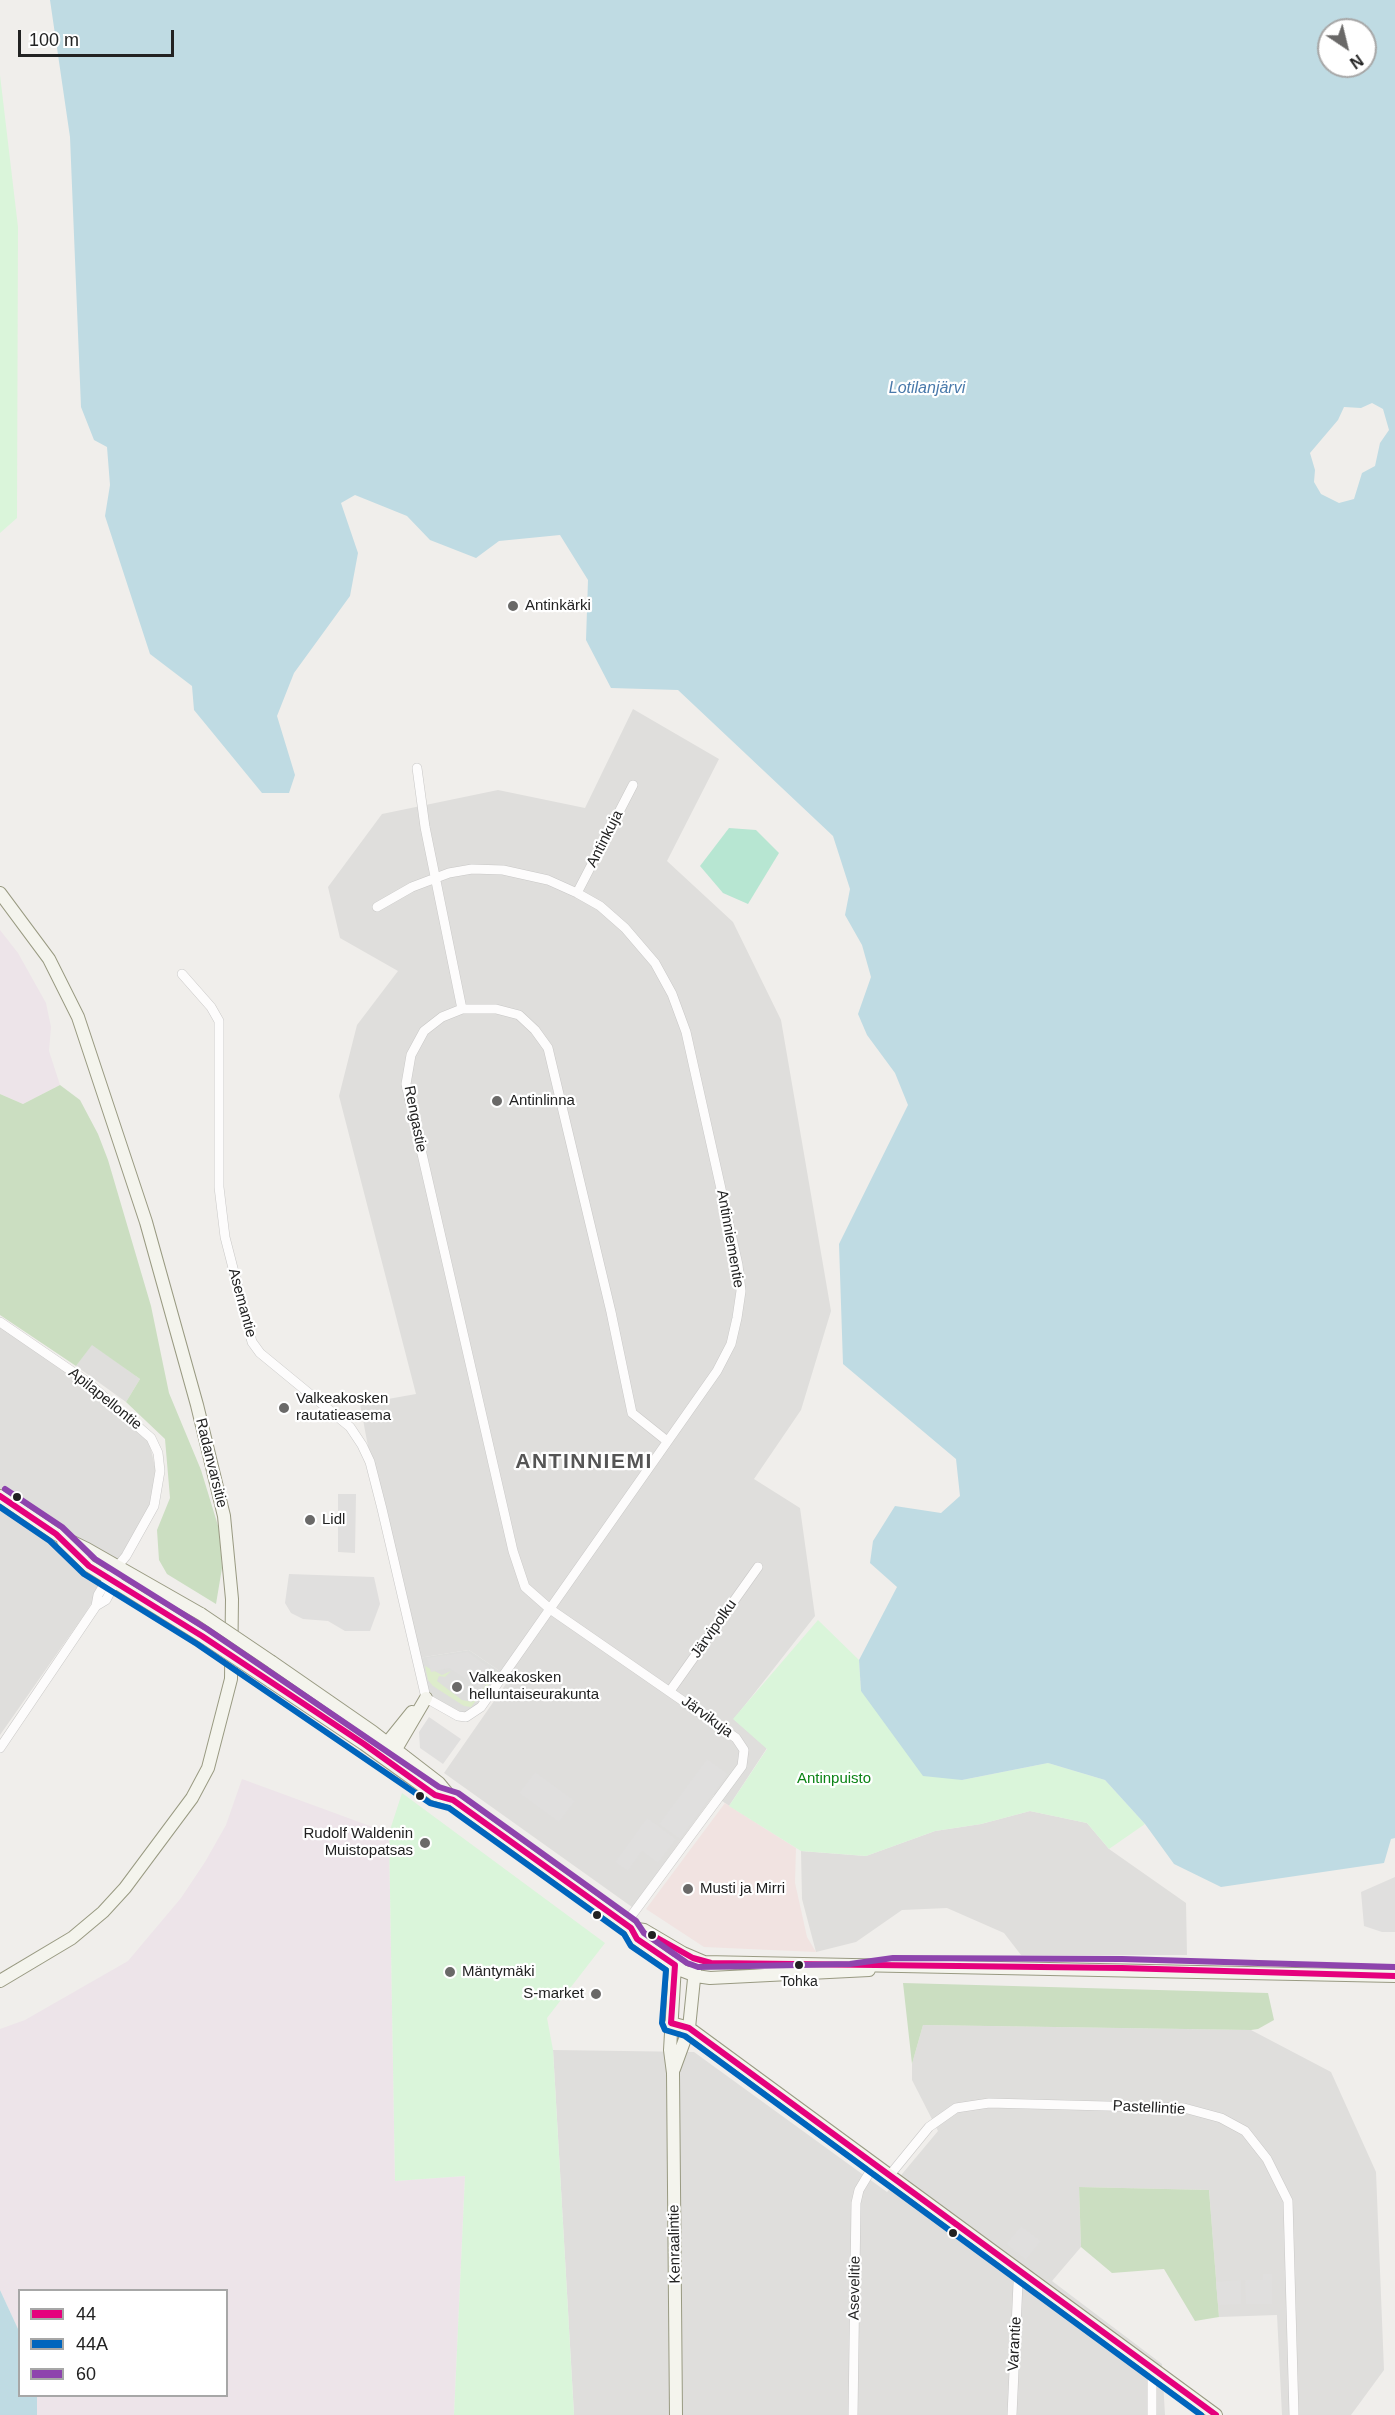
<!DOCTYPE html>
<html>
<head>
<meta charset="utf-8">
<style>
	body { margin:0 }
	#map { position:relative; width:1395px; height:2415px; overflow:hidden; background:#f0eeeb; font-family:Helvetica,sans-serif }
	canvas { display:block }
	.legend { position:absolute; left:18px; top:2289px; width:210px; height:108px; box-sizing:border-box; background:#fff; border:2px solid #a7a7a7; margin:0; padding:8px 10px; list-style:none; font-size:18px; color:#222 }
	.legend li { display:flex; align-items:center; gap:12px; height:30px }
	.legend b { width:30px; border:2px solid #a7a7a7 }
	.north { position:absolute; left:1317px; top:18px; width:60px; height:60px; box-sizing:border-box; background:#fff; border:2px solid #a7a7a7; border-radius:50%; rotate:145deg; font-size:16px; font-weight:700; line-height:24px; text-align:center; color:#222 }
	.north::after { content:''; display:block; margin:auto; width:21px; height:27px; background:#6a6968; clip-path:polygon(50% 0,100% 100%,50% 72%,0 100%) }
	.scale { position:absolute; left:18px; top:30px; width:156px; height:27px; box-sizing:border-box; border:3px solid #222; border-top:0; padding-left:8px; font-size:18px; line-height:21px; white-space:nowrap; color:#222; -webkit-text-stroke:4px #fff; paint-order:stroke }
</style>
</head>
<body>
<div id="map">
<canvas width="1395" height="2415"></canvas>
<ul class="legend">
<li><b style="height:8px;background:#e5007d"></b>44</li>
<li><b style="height:8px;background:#0065bd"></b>44A</li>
<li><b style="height:8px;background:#8e44ad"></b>60</li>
</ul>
<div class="north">N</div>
<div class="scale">100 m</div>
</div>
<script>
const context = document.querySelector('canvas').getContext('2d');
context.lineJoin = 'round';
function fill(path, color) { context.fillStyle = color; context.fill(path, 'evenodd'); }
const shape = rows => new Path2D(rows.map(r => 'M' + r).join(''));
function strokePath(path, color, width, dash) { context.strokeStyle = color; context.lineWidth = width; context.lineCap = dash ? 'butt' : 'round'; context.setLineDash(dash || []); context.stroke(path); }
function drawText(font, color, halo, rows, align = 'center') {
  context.font = font + ' Helvetica,sans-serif'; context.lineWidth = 4.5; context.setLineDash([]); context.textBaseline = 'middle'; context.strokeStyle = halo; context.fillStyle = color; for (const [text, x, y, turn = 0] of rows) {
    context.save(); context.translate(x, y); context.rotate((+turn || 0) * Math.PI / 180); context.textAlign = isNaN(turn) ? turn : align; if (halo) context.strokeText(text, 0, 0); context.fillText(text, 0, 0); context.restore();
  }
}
const residential = shape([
	[633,709,719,759,667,861,733,922,781,1020,831,1311,801,1410,754,1479,800,1508,815,1616,734,1719,767,1748,729,1806,714,1795,632,1907,444,1773,510,1678,469,1650,418,1658,391,1568,360,1404,416,1394,339,1096,357,1025,398,971,340,938,328,887,382,814,498,790,585,808],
	[0,1324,81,1381,149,1441,156,1471,150,1508,130,1542,84,1615,0,1735],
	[92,1344,140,1379,126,1402,76,1366],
	[1030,1811,1087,1823,1109,1849,1186,1903,1187,1955,1021,1955,1004,1933,947,1908,902,1910,856,1942,816,1952,802,1899,801,1851,866,1856,935,1831,981,1824],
	[923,2025,1251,2030,1331,2072,1376,2172,1384,2370,1351,2415,1282,2415,1277,2315,1219,2317,1209,2190,1079,2187,1081,2247,1052,2281,1162,2364,1165,2415,574,2415,553,2050,694,2052,887,2192,938,2131,912,2080,912,2064]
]);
const commercial = shape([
	[725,1803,796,1848,795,1883,807,1937,816,1952,704,1947,646,1909]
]);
const industrial = shape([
	[0,930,18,953,46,1003,51,1027,49,1051,60,1085,23,1104,0,1094],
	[242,1779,389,1833,395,2181,465,2176,454,2415,37,2415,37,2396,226,2396,226,2290,20,2290,19,2331,0,2290,0,2029,25,2020,128,1961,181,1898,205,1862,226,1825]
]);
const religious = shape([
	[469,1650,504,1674,480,1707,466,1716,427,1697,418,1658]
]);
const grass = shape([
	[425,1666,442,1675,451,1671,445,1677,439,1676,437,1681,462,1700,472,1702,496,1671,498,1673,471,1707,464,1706,433,1686,428,1680]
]);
const forest = shape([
	[60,1085,80,1100,98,1134,108,1160,151,1306,169,1393,201,1470,219,1529,222,1568,216,1604,167,1574,159,1560,157,1530,170,1498,165,1439,126,1402,140,1379,92,1345,76,1366,0,1315,0,1094,23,1104],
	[903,1983,1268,1993,1274,2020,1258,2029,1251,2030,923,2025,912,2064],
	[1079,2187,1209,2190,1219,2317,1195,2321,1164,2269,1112,2273,1081,2247]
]);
const park = shape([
	[0,75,18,227,17,518,0,533],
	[818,1620,859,1660,861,1691,962,1780,1048,1763,1105,1780,1145,1824,1109,1849,1087,1823,1030,1811,981,1824,935,1831,866,1856,801,1851,729,1806,767,1749,733,1719],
	[402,1793,605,1943,547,2018,553,2050,574,2415,454,2415,465,2176,395,2181,389,1833]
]);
const pitch = shape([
	[729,828,756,830,779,853,748,904,723,893,700,866]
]);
const parking = shape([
	[338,1494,356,1494,355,1553,338,1552],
	[289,1574,374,1577,380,1604,370,1631,345,1631,328,1621,303,1619,291,1613,285,1603],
	[468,1652,495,1672,482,1690,449,1668,431,1672,427,1658],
	[429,1717,461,1739,443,1764,420,1748,419,1732],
	[707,1759,728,1774,680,1839,659,1824],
	[535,1772,575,1801,559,1822,519,1793],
	[647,1818,676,1839,658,1863,642,1851,628,1871,615,1862],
	[1395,1877,1395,1932,1382,1932,1364,1926,1361,1892],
	[1021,2226,1041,2241,1026,2260,1006,2244],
	[1263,2274,1272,2274,1272,2304,1246,2304,1245,2280,1263,2280],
	[1241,2280,1241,2304,1218,2305,1216,2282]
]);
const water = shape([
	[50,0,1395,0,1395,1838,1391,1839,1384,1863,1221,1887,1174,1864,1145,1824,1105,1780,1048,1763,962,1780,923,1776,861,1691,859,1660,897,1587,870,1563,873,1541,895,1506,941,1513,960,1496,956,1459,843,1364,839,1244,908,1105,895,1073,867,1035,858,1014,871,977,862,945,845,915,850,889,833,836,678,690,611,688,586,640,588,580,560,535,499,541,476,558,430,540,407,516,355,495,341,503,358,553,350,596,294,673,277,716,295,775,289,793,262,793,194,710,192,686,150,654,105,516,110,485,107,447,94,440,81,407,70,137],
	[1329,30,1365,30,1365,66,1329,66],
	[1372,403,1383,409,1389,430,1380,443,1375,466,1362,473,1354,499,1339,503,1321,494,1314,482,1315,470,1310,453,1338,420,1344,407,1361,408],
	[0,2290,19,2331,20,2396,37,2396,37,2415,0,2415]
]);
const street = shape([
	[417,768,425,827,462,1009],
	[577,893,633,785],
	[182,974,211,1007,219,1021,219,1187,225,1237,252,1342,260,1353,350,1427,362,1445,370,1462,382,1509,426,1698,458,1716,466,1717,481,1707,717,1371,731,1344,737,1318,741,1291,738,1265,686,1032,672,994,655,963,625,928,600,906,577,893,548,880,503,870,472,869,449,873,412,887,377,907],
	[0,1322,86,1381,151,1438,158,1453,160,1471,154,1506,126,1556,108,1578,98,1595,96,1606],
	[670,1691,758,1567],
	[0,1748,96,1606,106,1600,117,1579],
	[626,1923,742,1766,744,1750,736,1738,722,1728,550,1609,525,1587,513,1551,406,1084,411,1055,424,1031,442,1017,462,1009,496,1009,519,1015,535,1030,548,1048,611,1312,632,1413,667,1441],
	[889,2176,929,2127,956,2108,989,2103,1184,2108,1221,2118,1245,2131,1267,2159,1288,2201,1294,2415],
	[853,2415,856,2203,859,2190,874,2165],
	[1012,2415,1018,2283,1024,2274],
	[1152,2415,1152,2380,1156,2372]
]);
const secondary = shape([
	[0,893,49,959,78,1017,146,1222,197,1405,224,1516,232,1599,231,1679,208,1768,192,1798,125,1888,103,1912,72,1938,0,1981],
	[0,1496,56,1534,87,1549,201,1614],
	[63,1541,89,1566,202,1636],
	[272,1662,373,1732,439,1783,453,1800,631,1928,644,1930,683,1953,704,1962,1395,1976],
	[270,1681,364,1744,435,1795,453,1800],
	[387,1743,412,1712],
	[392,1756,426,1698],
	[631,1928,637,1939,683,1971,696,1976,710,1978,869,1970],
	[671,2023,689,2028,1216,2415],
	[674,2069,689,2028,695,1969],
	[676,2415,673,2073,670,2050,675,1965,683,1953]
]);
const secondaryBridge = shape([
	[201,1614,272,1662],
	[202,1636,270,1681]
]);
const bus1 = shape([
	[0,1496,56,1534,89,1566,202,1636,364,1744,435,1795,453,1800,631,1928,637,1939,675,1965,671,2023,689,2028,1216,2415],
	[652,1935,693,1958,711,1963,1122,1968,1395,1976]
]);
const bus2 = shape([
	[0,1507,50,1541,84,1574,197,1644,430,1803,449,1808,624,1934,631,1946,666,1970,662,2023,665,2030,685,2036,1201,2415]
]);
const bus3 = shape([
	[5,1489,62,1527,95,1559,207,1629,439,1787,458,1793,636,1921,644,1933,687,1963,698,1967,850,1964,893,1958,1122,1959,1395,1967]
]);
const markers = [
	[513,606,6,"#6a6968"],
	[497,1101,6,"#6a6968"],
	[284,1408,6,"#6a6968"],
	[17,1497,5,"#222"],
	[310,1520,6,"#6a6968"],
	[457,1687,6,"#6a6968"],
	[420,1796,5,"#222"],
	[425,1843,6,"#6a6968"],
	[688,1889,6,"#6a6968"],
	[597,1915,5,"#222"],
	[652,1935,5,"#222"],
	[799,1965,5,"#222"],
	[450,1972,6,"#6a6968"],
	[596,1994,6,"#6a6968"],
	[953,2233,5,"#222"]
];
const busNames = [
	["Tohka",799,1982]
];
const poiNames = [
	["Antinkärki",525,606],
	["Antinlinna",509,1101],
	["Valkeakosken",296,1399],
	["rautatieasema",296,1416],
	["Lidl",322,1520],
	["Valkeakosken",469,1678],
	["helluntaiseurakunta",469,1695],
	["Rudolf Waldenin",413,1834,"right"],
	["Muistopatsas",413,1851,"right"],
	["Musti ja Mirri",700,1889],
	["Mäntymäki",462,1972],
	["S-market",584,1994,"right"]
];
const streetNames = [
	["Antinkuja",605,839,-63],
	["Rengastie",415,1119,79],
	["Antinniementie",730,1239,80],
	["Asemantie",242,1303,75],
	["Apilapellontie",105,1399,39],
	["Radanvarsitie",211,1463,76],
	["Järvipolku",714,1629,-55],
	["Järvikuja",707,1717,36],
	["Pastellintie",1149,2108,3],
	["Kenraalintie",675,2244,-91],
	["Asevelitie",855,2288,-89],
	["Varantie",1015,2344,-87]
];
const parkNames = [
	["Antinpuisto",834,1779]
];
const waterNames = [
	["Lotilanjärvi",927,389]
];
const districtNames = [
	["ANTINNIEMI",584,1462]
];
fill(residential, '#dfdedc');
fill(commercial, '#f1e3e1');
fill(industrial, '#ede4e9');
fill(religious, '#dededc');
fill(grass, '#ddeccb');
fill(forest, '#cbdec1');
fill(park, '#daf5da');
fill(pitch, '#b7e6d2');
fill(parking, '#e0dfde');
fill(water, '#bfdbe3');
strokePath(street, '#c9c8c7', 10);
strokePath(secondary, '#999a82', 14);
strokePath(street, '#fdfcfc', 9);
strokePath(secondary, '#f4f4ed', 12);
strokePath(secondaryBridge, '#999a82', 14, []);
strokePath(secondaryBridge, '#f4f4ed', 12);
strokePath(bus1, '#e5007d', 6);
strokePath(bus2, '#0065bd', 6);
strokePath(bus3, '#8e44ad', 6);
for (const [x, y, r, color] of markers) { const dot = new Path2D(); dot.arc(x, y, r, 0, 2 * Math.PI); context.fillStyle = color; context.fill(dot); strokePath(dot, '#fff', 2); }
drawText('14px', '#222', '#fff', busNames);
drawText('15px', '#222', '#fff', poiNames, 'left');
drawText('15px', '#222', '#fff', streetNames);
drawText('15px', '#0c8416', '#fff', parkNames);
drawText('italic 16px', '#4a7aab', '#fff', waterNames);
context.letterSpacing = '1.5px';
drawText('bold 21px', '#555', '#fff', districtNames);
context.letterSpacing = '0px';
</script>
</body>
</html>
